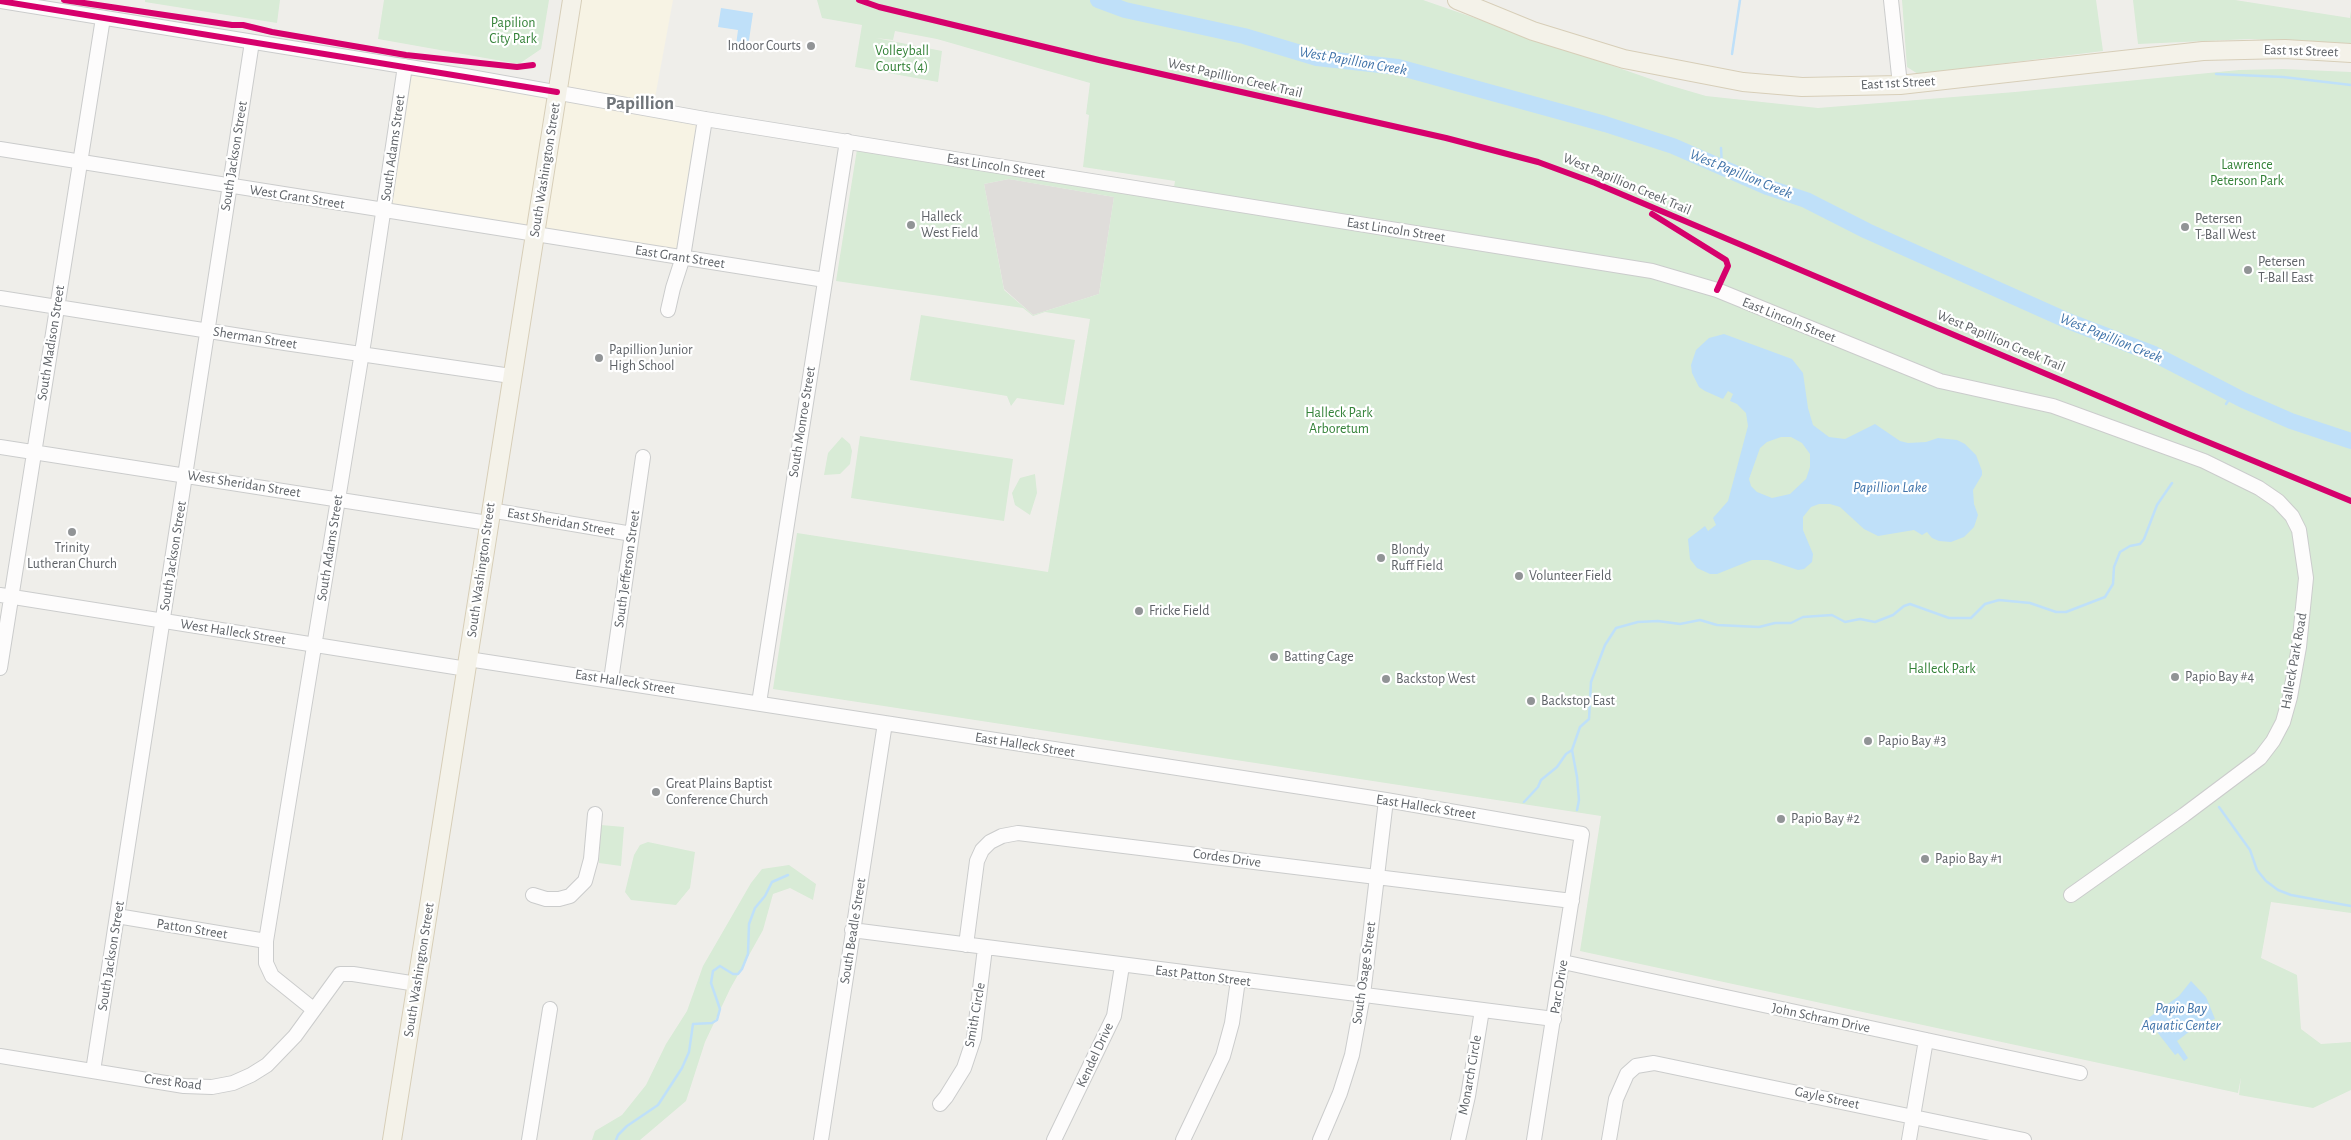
<!DOCTYPE html>
<html>
<head>
<meta charset="utf-8">
<style>
	body { margin:0 }
	canvas { display:block; background:#efeeea }
</style>
</head>
<body>
<canvas width="2351" height="1140"></canvas>
<script>
const context = document.querySelector('canvas').getContext('2d');
context.lineJoin = 'round';
function fill(path, color) { context.fillStyle = color; context.fill(path, 'evenodd'); }
const shape = rows => new Path2D(rows.map(r => 'M' + r).join(''));
function strokePath(path, color, width, dash) { context.strokeStyle = color; context.lineWidth = width; context.lineCap = dash ? 'butt' : 'round'; context.setLineDash(dash || []); context.stroke(path); }
function drawText(font, color, halo, rows, align = 'center') {
  context.font = font + ' "Alegreya Sans",sans-serif'; context.lineWidth = 4.5; context.setLineDash([]); context.textBaseline = 'middle'; context.strokeStyle = halo; context.fillStyle = color; for (const [text, x, y, turn = 0] of rows) {
    context.save(); context.translate(x, y); context.rotate((+turn || 0) * Math.PI / 180); context.textAlign = isNaN(turn) ? turn : align; if (halo) context.strokeText(text, 0, 0); context.fillText(text, 0, 0); context.restore();
  }
}
const commercial = shape([
	[575,0,673,0,652,114,698,122,679,252,388,205,410,64,561,88]
]);
const industrial = shape([
	[1009,179,1114,197,1099,294,1033,315,1004,289,984,184]
]);
const green = shape([
	[145,0,280,0,277,23,145,2],
	[384,0,549,0,541,49,519,64,378,39],
	[817,0,1423,0,1665,84,1706,96,1818,108,2015,92,2239,70,2283,69,2351,72,2351,913,2271,902,2261,958,2297,975,2301,1029,2321,1044,2351,1042,2351,1090,2313,1108,2239,1095,2241,1077,2238,1093,1580,951,1601,816,773,689,797,533,1048,572,1090,319,1045,312,1033,316,1023,308,836,281,859,137,1174,187,1175,181,1083,167,1089,115,1086,114,1090,83,937,39,895,31,893,40,876,38,942,51,938,82,855,67,862,25,822,18],
	[1009,179,1114,197,1099,294,1033,315,1004,290,984,184],
	[1902,0,2096,0,2103,51,1918,74,1907,67],
	[2133,0,2235,0,2350,18,2351,11,2351,45,2250,39,2138,44],
	[921,315,1075,340,1064,405,1017,398,1011,406,1007,396,910,380],
	[860,436,1013,459,1004,521,851,498],
	[842,437,850,444,852,451,850,464,840,474,824,475,828,453],
	[1035,474,1037,493,1030,515,1015,505,1012,493,1020,478],
	[601,825,624,827,621,866,599,863],
	[648,842,695,852,690,888,676,905,631,900,625,892,634,855,640,845],
	[789,865,816,884,813,900,790,888,773,894,763,930,730,989,705,1042,686,1101,640,1140,592,1140,595,1131,622,1115,646,1085,666,1044,687,1011,703,966,751,883,762,869]
]);
const water = shape([
	[721,8,753,13,748,47,736,45,738,30,718,27],
	[1724,334,1792,359,1803,373,1808,408,1813,425,1829,437,1845,439,1875,424,1900,441,1908,443,1926,442,1938,438,1957,440,1965,444,1976,455,1982,471,1982,475,1973,490,1974,504,1978,515,1974,527,1964,537,1951,542,1939,541,1932,538,1927,532,1922,535,1914,530,1878,536,1864,529,1840,507,1830,504,1819,504,1811,507,1803,517,1803,530,1813,554,1812,562,1804,569,1798,570,1768,560,1752,560,1717,574,1710,574,1697,568,1690,559,1688,539,1705,526,1708,531,1716,525,1713,518,1728,501,1748,426,1746,413,1737,404,1730,401,1733,394,1728,391,1723,399,1705,391,1699,387,1692,373,1691,365,1696,350,1709,338],
	[1781,437,1791,437,1802,443,1810,454,1810,467,1806,479,1790,494,1772,498,1757,492,1751,486,1749,479,1760,448,1767,442],
	[2191,981,2206,997,2215,1019,2198,1025,2177,1041,2188,1058,2184,1061,2178,1053,2175,1055,2147,1019,2179,996]
]);
const stream = shape([
	[1732,54,1740,0],
	[2216,74,2283,77,2351,85],
	[1721,148,1722,167],
	[2226,404,2232,395],
	[1572,750,1577,777,1579,800,1577,810],
	[1524,802,1538,787,1541,780,1557,767,1566,754,1572,750,1580,727,1589,719,1591,682,1605,645,1616,628,1638,622,1658,621,1680,624,1700,620,1717,625,1759,627,1775,623,1791,623,1803,617,1832,615,1845,622,1860,619,1875,622,1893,615,1904,606,1910,604,1949,618,1971,618,1985,604,1999,600,2030,603,2056,612,2066,612,2105,597,2113,584,2114,567,2120,552,2130,546,2140,544,2144,539,2157,505,2172,483],
	[2219,807,2250,850,2257,870,2266,881,2278,890,2291,895,2351,906],
	[616,1140,618,1135,627,1126,658,1105,682,1068,689,1052,693,1024,712,1023,717,1020,720,1009,711,983,713,971,720,966,733,974,738,974,742,969,748,954,749,924,755,908,765,896,772,882,788,875]
]);
const river = shape([
	[1098,0,1125,10,1244,36,1317,58,1398,67,1605,124,1673,146,1767,187,1806,200,1867,231,2068,321,2154,354,2243,400,2291,421,2351,441]
]);
const minor = shape([
	[1891,0,1900,85],
	[0,1,465,76,705,119,1652,271,1717,290,1940,381,2053,406,2204,461,2259,488,2278,501,2292,516,2299,530,2306,578,2299,647,2290,697,2283,722,2273,741,2260,758,2184,815,2071,895],
	[0,149,825,280],
	[0,298,285,343,511,376],
	[668,310,673,288,683,257,705,119],
	[0,447,488,523],
	[490,510,632,534],
	[0,595,467,669],
	[468,659,1386,800,1582,834,1534,1140],
	[0,668,103,18],
	[611,680,643,457],
	[759,703,847,141],
	[533,895,546,899,559,899,570,896,585,881,591,859,595,814],
	[117,916,266,941],
	[852,930,1554,1019],
	[966,945,977,861,982,850,990,842,1002,836,1018,833,1572,901],
	[1563,962,2080,1073],
	[313,1009,272,976,266,963,266,941,364,340,405,66],
	[0,1056,184,1086,212,1087,233,1083,251,1075,267,1065,295,1036,340,974,353,974,417,984],
	[93,1071,252,42],
	[940,1104,946,1097,964,1068,974,1038,985,948],
	[529,1140,550,1009],
	[821,1140,885,723],
	[1054,1140,1114,1016,1122,966],
	[1183,1140,1223,1056,1232,1023,1238,980],
	[1320,1140,1340,1093,1352,1055,1363,995,1386,800],
	[1458,1140,1468,1096,1482,1010],
	[1609,1140,1616,1099,1627,1074,1636,1066,1654,1063,2024,1140],
	[1909,1140,1926,1040]
]);
const major = shape([
	[1457,0,1533,31,1624,59,1743,82,1802,87,1900,85,2203,51,2285,49,2351,53],
	[392,1140,572,0]
]);
const cycleway = shape([
	[64,0,232,25,243,25,272,32,406,55,517,67,533,65],
	[859,0,879,7,1099,60,1446,138,1538,162,1595,183,2181,431,2351,501],
	[0,1,557,92],
	[1652,214,1726,260,1728,266,1717,290]
]);
const markers = [
	[811,46,5,"#919496"],
	[911,225,5,"#919496"],
	[2185,227,5,"#919496"],
	[2248,270,5,"#919496"],
	[599,358,5,"#919496"],
	[72,532,5,"#919496"],
	[1381,558,5,"#919496"],
	[1519,576,5,"#919496"],
	[1139,611,5,"#919496"],
	[1274,657,5,"#919496"],
	[2175,677,5,"#919496"],
	[1386,679,5,"#919496"],
	[1531,701,5,"#919496"],
	[1868,741,5,"#919496"],
	[656,792,5,"#919496"],
	[1781,819,5,"#919496"],
	[1925,859,5,"#919496"]
];
const parkNames = [
	["Papilion",513,23],
	["City Park",513,39],
	["Volleyball",902,51],
	["Courts (4)",902,67],
	["Lawrence",2247,165],
	["Peterson Park",2247,181],
	["Halleck Park",1339,413],
	["Arboretum",1339,429],
	["Halleck Park",1942,669]
];
const poiNames = [
	["Indoor Courts",801,46,"right"],
	["Halleck",921,217],
	["West Field",921,233],
	["Petersen",2195,219],
	["T-Ball West",2195,235],
	["Petersen",2258,262],
	["T-Ball East",2258,278],
	["Papillion Junior",609,350],
	["High School",609,366],
	["Trinity",72,548,"center"],
	["Lutheran Church",72,564,"center"],
	["Blondy",1391,550],
	["Ruff Field",1391,566],
	["Volunteer Field",1529,576],
	["Fricke Field",1149,611],
	["Batting Cage",1284,657],
	["Papio Bay #4",2185,677],
	["Backstop West",1396,679],
	["Backstop East",1541,701],
	["Papio Bay #3",1878,741],
	["Great Plains Baptist",666,784],
	["Conference Church",666,800],
	["Papio Bay #2",1791,819],
	["Papio Bay #1",1935,859]
];
const streetNames = [
	["East 1st Street",2301,51,2],
	["West Papillion Creek Trail",1235,78,13],
	["East 1st Street",1898,83,-3],
	["South Adams Street",393,148,-82],
	["South Jackson Street",234,156,-81],
	["East Lincoln Street",996,166,9],
	["South Washington Street",545,170,-81],
	["West Papillion Creek Trail",1627,184,23],
	["West Grant Street",297,197,9],
	["East Lincoln Street",1396,230,9],
	["East Grant Street",680,257,9],
	["East Lincoln Street",1789,320,22],
	["Sherman Street",255,338,9],
	["West Papillion Creek Trail",2001,341,23],
	["South Madison Street",51,343,-81],
	["South Monroe Street",802,422,-81],
	["West Sheridan Street",244,484,9],
	["East Sheridan Street",561,522,10],
	["South Adams Street",330,548,-81],
	["South Jackson Street",173,556,-81],
	["South Jefferson Street",627,569,-82],
	["South Washington Street",481,570,-82],
	["West Halleck Street",233,632,9],
	["Halleck Park Road",2294,661,-80],
	["East Halleck Street",625,682,9],
	["East Halleck Street",1025,745,9],
	["East Halleck Street",1426,807,9],
	["Cordes Drive",1227,858,8],
	["Patton Street",192,929,9],
	["South Beadle Street",853,931,-81],
	["South Jackson Street",111,956,-81],
	["South Washington Street",419,970,-81],
	["South Osage Street",1364,973,-82],
	["East Patton Street",1203,976,7],
	["Parc Drive",1559,987,-81],
	["Smith Circle",975,1015,-80],
	["John Schram Drive",1821,1018,12],
	["Kendel Drive",1095,1055,-65],
	["Monarch Circle",1470,1075,-80],
	["Crest Road",173,1082,7],
	["Gayle Street",1827,1098,12]
];
const waterNames = [
	["West Papillion Creek",1353,61,10],
	["West Papillion Creek",1741,174,22],
	["West Papillion Creek",2111,338,22],
	["Papillion Lake",1890,487],
	["Papio Bay",2181,1008],
	["Aquatic Center",2181,1025]
];
const districtNames = [
	["Papillion",640,103]
];
fill(commercial, '#f7f3e4');
fill(industrial, '#dfddda');
fill(green, '#d8ebd6');
fill(water, '#bfe0f9');
strokePath(stream, '#bfe0f9', 2.5);
strokePath(river, '#bfe0f9', 16);
strokePath(minor, '#cbcccc', 16);
strokePath(major, '#d7ceb8', 20);
strokePath(minor, '#fdfcfc', 14);
strokePath(major, '#f4f2e9', 18);
strokePath(cycleway, '#d6006c', 6);
for (const [x, y, r, color] of markers) { const dot = new Path2D(); dot.arc(x, y, r, 0, 2 * Math.PI); context.fillStyle = color; context.fill(dot); strokePath(dot, '#fff', 2); }
drawText('14px', '#348238', '#fff', parkNames);
drawText('14px', '#5f6368', '#fff', poiNames, 'left');
drawText('14px', '#5f6368', '#fff', streetNames);
drawText('italic 15px', '#4174aa', '#fff', waterNames);
drawText('bold 19px', '#70757a', '#fff', districtNames);
</script>
</body>
</html>
